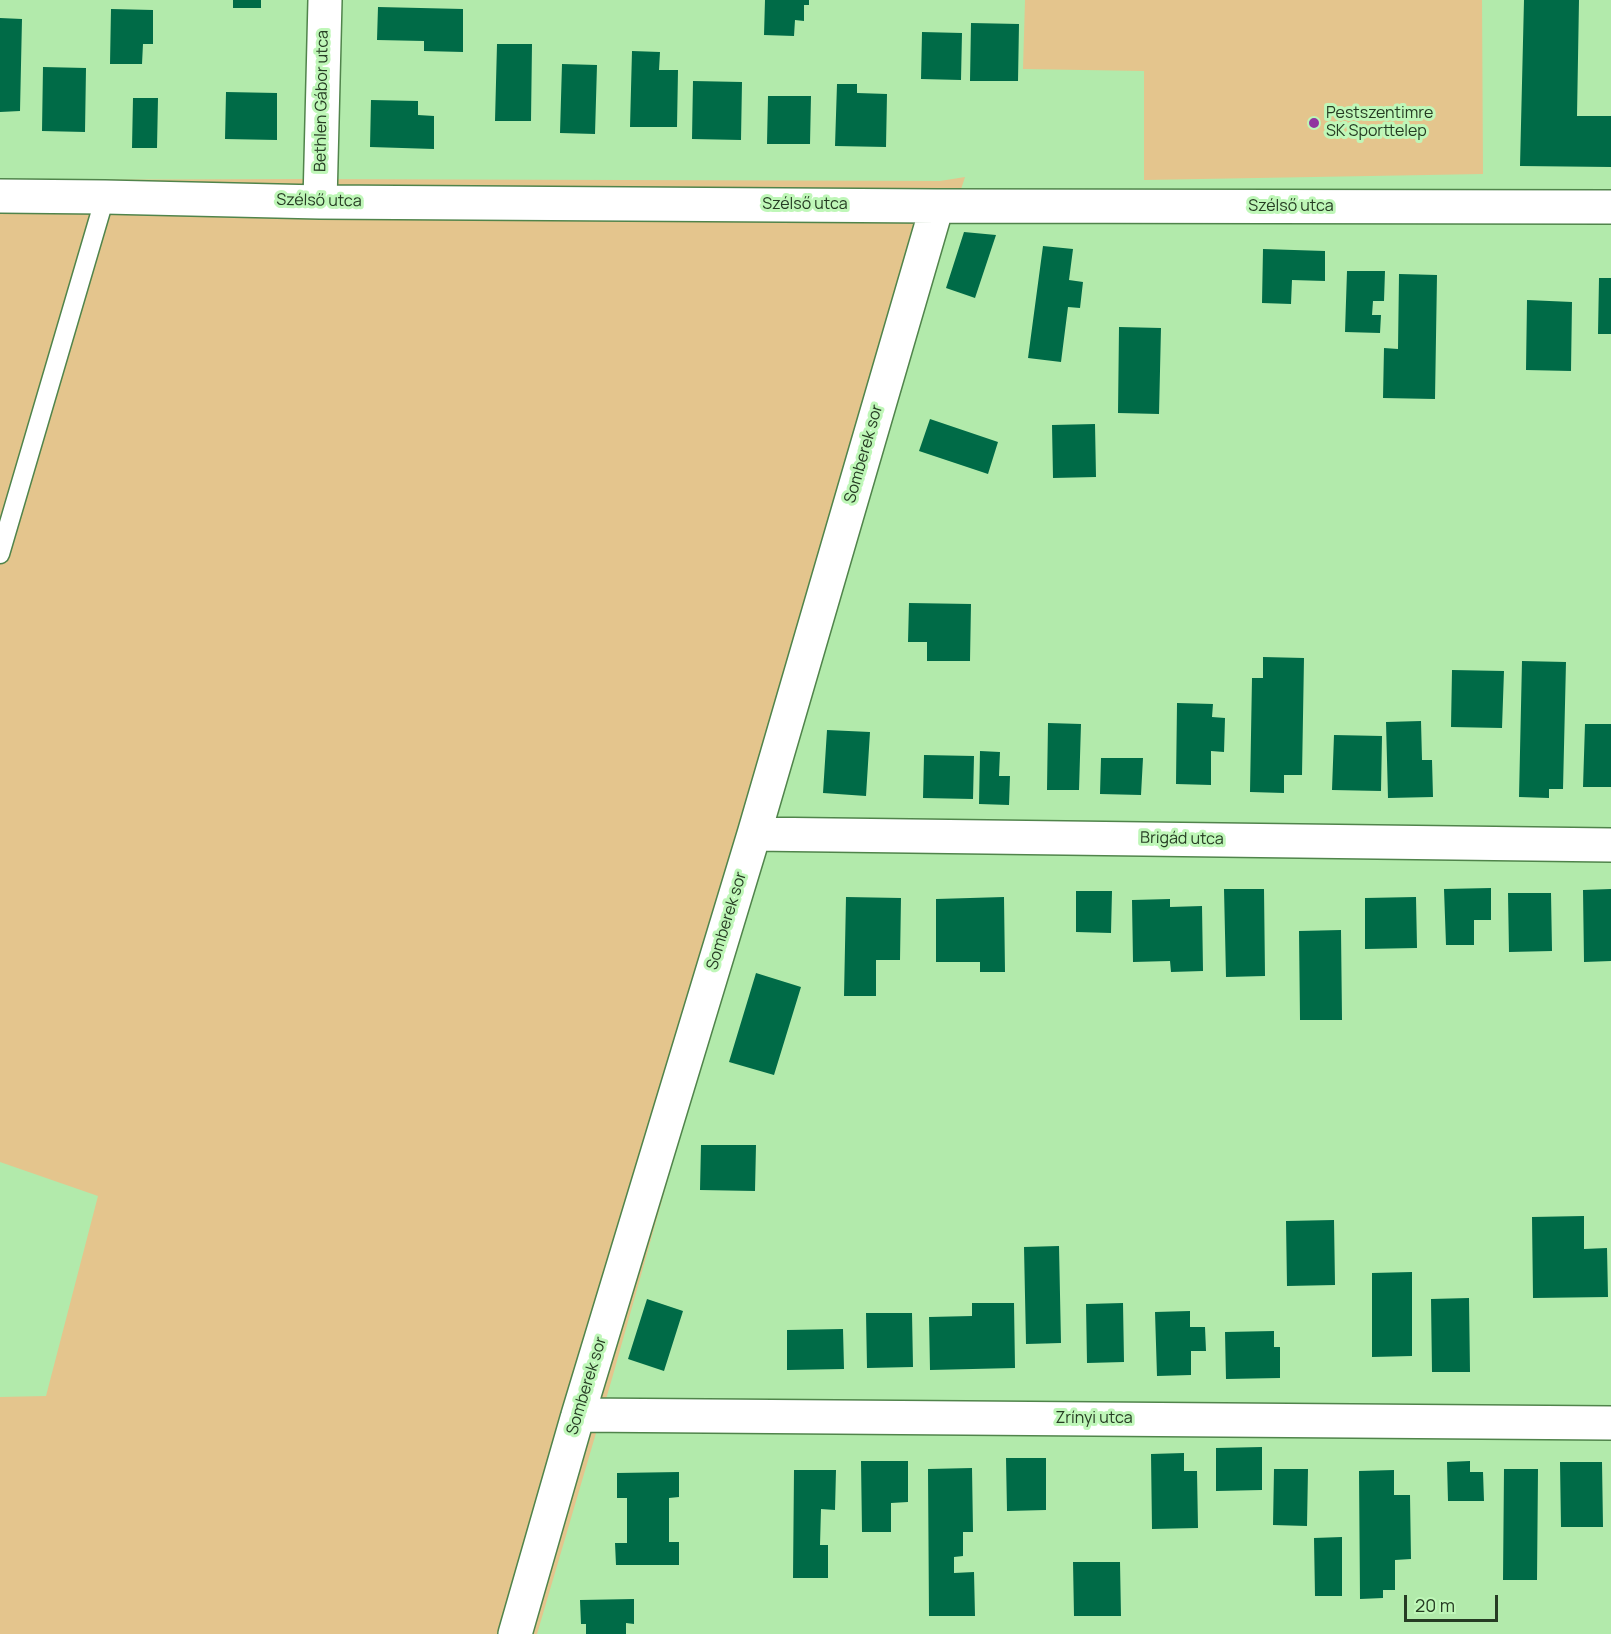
<!DOCTYPE html>
<html>
<head>
<meta charset="utf-8">
<style>
	body { margin:0 }
	#map { position:relative; width:1611px; height:1634px; overflow:hidden; background:#b2eaab; font-family:Manrope,sans-serif }
	canvas { display:block }
	.scale { position:absolute; left:1404px; top:1595px; width:94px; height:27px; box-sizing:border-box; border:3px solid #263c23; border-top:0; padding-left:8px; font-size:18px; line-height:21px; white-space:nowrap; color:#263c23; -webkit-text-stroke:4px #bff7b8; paint-order:stroke }
</style>
</head>
<body>
<div id="map">
<canvas width="1611" height="1634"></canvas>
<div class="scale">20 m</div>
</div>
<script>
const context = document.querySelector('canvas').getContext('2d');
context.lineJoin = 'round';
function fill(path, color) { context.fillStyle = color; context.fill(path, 'evenodd'); }
const shape = rows => new Path2D(rows.map(r => 'M' + r).join(''));
function strokePath(path, color, width, dash) { context.strokeStyle = color; context.lineWidth = width; context.lineCap = dash ? 'butt' : 'round'; context.setLineDash(dash || []); context.stroke(path); }
function drawText(font, color, halo, rows, align = 'center') {
  context.font = font + ' Manrope,sans-serif'; context.lineWidth = 6; context.setLineDash([]); context.textBaseline = 'middle'; context.strokeStyle = halo; context.fillStyle = color; for (const [text, x, y, turn = 0] of rows) {
    context.save(); context.translate(x, y); context.rotate((+turn || 0) * Math.PI / 180); context.textAlign = isNaN(turn) ? turn : align; if (halo) context.strokeText(text, 0, 0); context.fillText(text, 0, 0); context.restore();
  }
}
const green = shape([
	[1025,0,1482,0,1483,174,1144,180,1144,71,1023,69],
	[965,177,847,541,611,1382,537,1634,0,1634,0,1397,46,1396,98,1196,0,1162,0,180,303,179,940,181]
]);
const building = shape([
	[233,0,261,0,261,8,233,8],
	[765,0,809,0,809,5,804,5,804,21,795,20,794,36,764,35],
	[1524,0,1579,0,1577,116,1611,116,1611,167,1520,166],
	[378,7,463,9,463,52,424,51,424,41,377,40],
	[111,9,153,10,153,44,143,44,142,64,110,64],
	[0,18,22,19,20,111,0,112],
	[971,23,1019,24,1018,81,970,81],
	[922,32,962,33,961,80,921,79],
	[497,44,532,44,531,121,495,121],
	[632,51,660,52,659,70,678,70,677,127,630,127],
	[562,64,597,65,595,134,560,133],
	[43,67,86,68,85,132,42,131],
	[693,81,742,82,741,140,692,139],
	[837,84,857,84,857,93,887,94,886,147,835,146],
	[226,92,277,93,277,140,225,139],
	[768,96,811,96,810,144,767,144],
	[133,98,158,98,157,148,132,148],
	[371,100,418,101,418,115,434,116,434,149,370,147],
	[964,232,996,235,975,298,946,288],
	[1043,246,1073,249,1069,280,1083,282,1080,308,1068,307,1061,362,1028,358],
	[1263,249,1325,251,1325,281,1292,280,1291,304,1262,303],
	[1347,271,1385,271,1384,301,1373,301,1372,315,1381,315,1380,333,1345,332],
	[1399,274,1437,275,1435,399,1383,398,1384,348,1398,349],
	[1599,278,1611,278,1611,334,1598,334],
	[1527,300,1572,302,1571,371,1526,370],
	[1119,327,1161,328,1159,414,1118,413],
	[930,419,998,442,988,474,919,451],
	[1095,424,1096,477,1053,478,1052,425],
	[909,603,971,604,970,661,927,661,927,642,908,642],
	[1263,657,1304,658,1302,775,1284,775,1284,793,1250,792,1252,678,1263,678],
	[1522,661,1566,662,1563,789,1549,789,1549,798,1519,797],
	[1452,670,1504,671,1502,728,1451,727],
	[1177,703,1213,704,1212,717,1225,718,1224,752,1211,751,1211,785,1176,784],
	[1421,721,1422,760,1432,760,1433,797,1388,798,1386,722],
	[1048,723,1081,724,1079,790,1047,790],
	[1585,724,1611,724,1611,787,1583,787],
	[827,730,870,732,866,796,823,793],
	[1334,735,1382,736,1381,791,1332,790],
	[980,751,1000,752,999,776,1010,776,1009,805,979,804],
	[924,755,974,756,973,799,923,798],
	[1101,758,1143,758,1141,795,1100,794],
	[1491,888,1491,920,1474,920,1474,945,1446,945,1444,889],
	[1224,889,1264,889,1265,976,1226,977],
	[1611,889,1611,961,1584,962,1583,890],
	[1076,891,1112,891,1111,933,1076,932],
	[1508,893,1551,893,1552,951,1509,952],
	[846,897,901,898,900,960,876,960,876,996,844,996],
	[1004,897,1005,972,980,972,980,962,936,962,936,899],
	[1416,897,1417,948,1365,949,1365,898],
	[1170,899,1170,907,1202,906,1203,971,1171,972,1170,961,1133,962,1132,900],
	[1341,930,1342,1020,1300,1020,1299,931],
	[756,973,801,987,774,1075,729,1062],
	[701,1145,756,1145,755,1191,700,1190],
	[1584,1216,1584,1249,1607,1248,1608,1297,1533,1298,1532,1217],
	[1334,1220,1335,1285,1287,1286,1286,1221],
	[1059,1246,1061,1343,1026,1344,1024,1247],
	[1412,1272,1412,1356,1372,1357,1372,1273],
	[1469,1298,1470,1372,1432,1372,1431,1299],
	[647,1299,683,1311,664,1371,628,1359],
	[972,1303,1014,1303,1015,1368,930,1370,929,1317,972,1316],
	[1123,1303,1124,1362,1087,1363,1086,1304],
	[1190,1311,1190,1327,1205,1327,1206,1351,1191,1351,1191,1375,1157,1376,1155,1312],
	[866,1313,912,1313,913,1367,867,1368],
	[843,1329,844,1369,787,1370,787,1330],
	[1274,1331,1274,1347,1280,1347,1280,1378,1226,1379,1225,1332],
	[1262,1447,1262,1490,1216,1491,1216,1448],
	[1184,1453,1184,1471,1197,1471,1198,1528,1152,1529,1151,1454],
	[1006,1458,1046,1458,1046,1510,1007,1511],
	[861,1461,908,1461,908,1502,891,1503,891,1532,862,1532],
	[1470,1461,1470,1472,1483,1472,1484,1501,1448,1501,1447,1462],
	[1560,1462,1602,1462,1603,1527,1561,1527],
	[972,1468,973,1532,963,1532,963,1556,954,1557,954,1573,974,1572,975,1616,929,1616,928,1469],
	[1274,1469,1308,1469,1307,1526,1273,1525],
	[1504,1469,1538,1469,1537,1580,1503,1580],
	[794,1470,836,1470,835,1510,821,1509,820,1545,828,1545,828,1578,793,1578],
	[1394,1470,1394,1495,1410,1495,1411,1559,1395,1560,1395,1590,1383,1590,1383,1598,1360,1599,1359,1471],
	[679,1472,679,1497,669,1498,669,1542,679,1542,679,1565,616,1565,615,1543,627,1543,627,1498,617,1498,617,1473],
	[1342,1537,1342,1596,1315,1596,1314,1538],
	[1073,1562,1120,1562,1121,1616,1074,1616],
	[634,1599,634,1624,626,1623,626,1634,586,1634,586,1624,581,1624,580,1600]
]);
const lane = shape([
	[0,554,105,197]
]);
const street = shape([
	[0,196,105,197,320,202,937,206,1611,207],
	[320,202,325,0],
	[754,834,1611,845],
	[578,1415,1611,1423],
	[515,1634,578,1415,754,834,937,206]
]);
const markers = [
	[1314,123,6,"#91359f"]
];
const streetNames = [
	["Bethlen Gábor utca",322,101,-89],
	["Szélső utca",319,201,1],
	["Szélső utca",805,205],
	["Szélső utca",1291,207],
	["Somberek sor",864,454,-74],
	["Brigád utca",1182,839,1],
	["Somberek sor",727,921,-73],
	["Somberek sor",587,1386,-73],
	["Zrínyi utca",1094,1419]
];
const poiNames = [
	["Pestszentimre",1326,114],
	["SK Sporttelep",1326,132]
];
fill(green, '#e4c58d');
fill(building, '#006b47');
strokePath(lane, '#50844b', 21);
strokePath(street, '#50844b', 36);
strokePath(lane, '#fff', 18);
strokePath(street, '#fff', 33);
for (const [x, y, r, color] of markers) { const dot = new Path2D(); dot.arc(x, y, r, 0, 2 * Math.PI); context.fillStyle = color; context.fill(dot); strokePath(dot, '#bff7b8', 2); }
drawText('16px', '#263c23', '#bff7b8', streetNames);
drawText('16px', '#263c23', '#bff7b8', poiNames, 'left');
</script>
</body>
</html>
